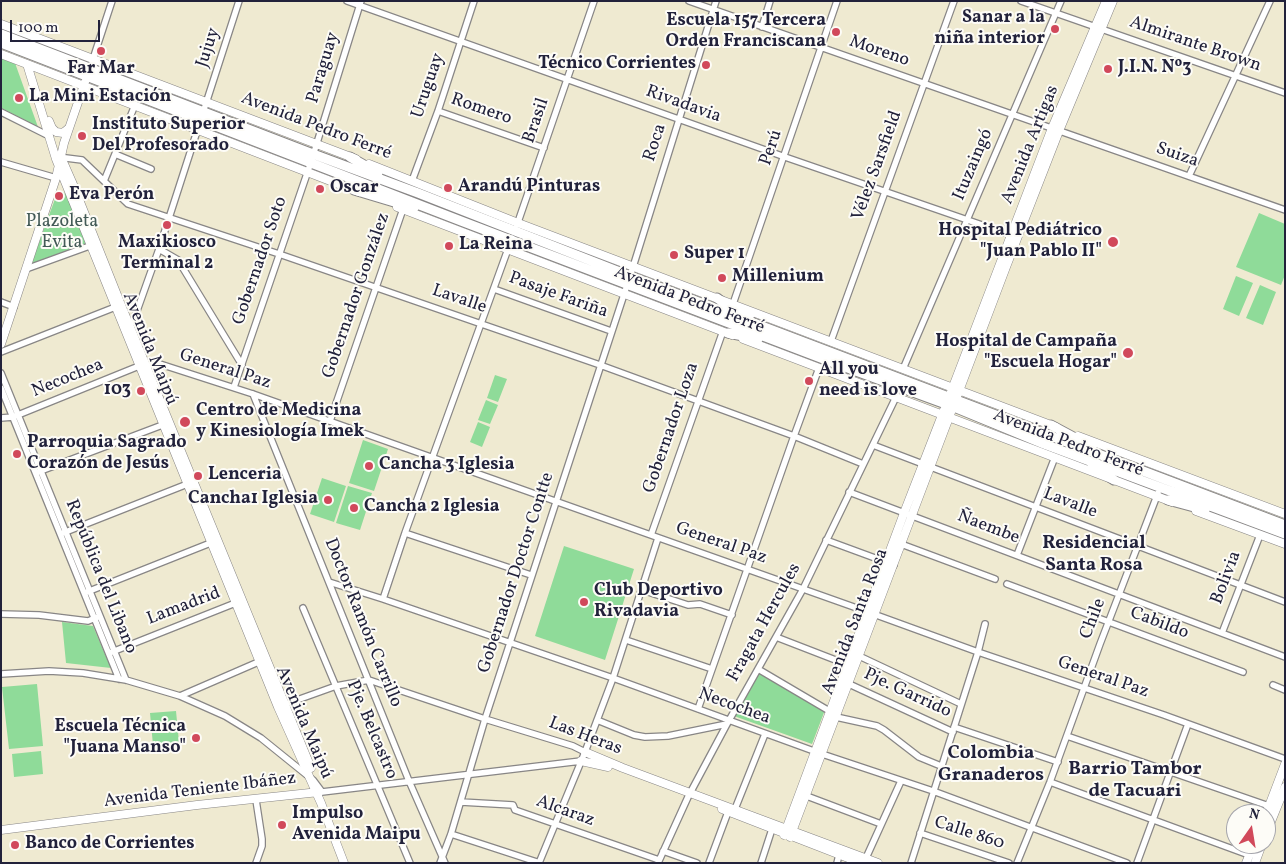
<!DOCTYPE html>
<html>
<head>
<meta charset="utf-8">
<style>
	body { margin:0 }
	#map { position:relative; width:1286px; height:864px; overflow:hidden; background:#efead1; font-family:Vollkorn,serif }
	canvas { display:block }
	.frame { position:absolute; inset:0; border:2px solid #22223b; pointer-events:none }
	.north { position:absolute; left:1226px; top:804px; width:50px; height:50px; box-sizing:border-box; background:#fdfcf7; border:1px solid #a5a5ac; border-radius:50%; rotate:13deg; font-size:14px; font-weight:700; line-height:20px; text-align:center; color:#22223b }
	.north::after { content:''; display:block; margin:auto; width:18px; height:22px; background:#d1495b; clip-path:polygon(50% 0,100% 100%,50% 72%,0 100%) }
	.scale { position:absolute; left:10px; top:20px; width:90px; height:22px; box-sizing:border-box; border:2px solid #22223b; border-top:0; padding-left:6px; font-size:15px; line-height:18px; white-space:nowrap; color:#22223b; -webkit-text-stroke:4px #fdfcf7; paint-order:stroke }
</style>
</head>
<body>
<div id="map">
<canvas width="1286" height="864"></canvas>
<div class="frame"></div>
<div class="north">N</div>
<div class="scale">100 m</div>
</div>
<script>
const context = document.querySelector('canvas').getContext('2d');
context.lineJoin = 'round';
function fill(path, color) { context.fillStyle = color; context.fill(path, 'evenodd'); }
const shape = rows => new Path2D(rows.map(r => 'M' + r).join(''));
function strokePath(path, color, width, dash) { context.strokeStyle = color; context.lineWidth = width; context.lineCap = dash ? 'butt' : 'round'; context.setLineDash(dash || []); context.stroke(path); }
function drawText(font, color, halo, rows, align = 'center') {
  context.font = font + ' Vollkorn,serif'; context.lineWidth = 4; context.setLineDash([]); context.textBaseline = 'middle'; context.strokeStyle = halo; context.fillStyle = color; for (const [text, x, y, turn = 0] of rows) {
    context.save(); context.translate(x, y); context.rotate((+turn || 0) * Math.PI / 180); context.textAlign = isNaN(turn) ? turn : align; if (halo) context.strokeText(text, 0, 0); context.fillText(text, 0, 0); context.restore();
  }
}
const green = shape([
	[1,58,15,63,38,127,1,108],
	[63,192,67,195,86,244,31,264,55,199,59,194],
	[1259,213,1285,224,1285,275,1281,285,1236,267],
	[1236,276,1253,283,1239,316,1223,309],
	[1260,285,1276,292,1263,325,1246,318],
	[495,375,507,379,498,402,487,398],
	[486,400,498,405,490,424,478,420],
	[478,422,490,427,482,447,470,442],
	[363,440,388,449,374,491,349,483],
	[322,478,346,486,334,522,310,514],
	[348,486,372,493,360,530,336,523],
	[564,546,634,569,605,660,535,636],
	[62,622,93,626,111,668,66,663],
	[758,673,825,710,812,744,734,716],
	[37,684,43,746,9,749,2,687],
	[176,711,179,742,153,745,150,713],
	[41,751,43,774,14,777,12,754]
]);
const minor = shape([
	[347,1,785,157,1011,235],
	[689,1,1285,210],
	[1021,1,1285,93],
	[762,27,770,1],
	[93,59,112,1],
	[438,111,544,148],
	[1,112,49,136],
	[115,154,151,169],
	[58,157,82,160,128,204,279,254,600,365,794,436,863,464],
	[1,162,56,178],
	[1189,176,1270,1],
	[104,181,135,105],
	[412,181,438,111,474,1],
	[517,225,594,1],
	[159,249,178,260,242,365],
	[26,269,95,244],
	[494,289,611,331],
	[1,302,14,307],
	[733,304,837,1],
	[128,327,133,322,159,249,239,1],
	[831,341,954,1],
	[1,352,118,306],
	[903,369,1061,1],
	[1,373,126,680],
	[234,387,311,162,361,1],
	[1,388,119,679],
	[253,394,409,781,445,863],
	[1,418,13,417,139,366,160,364,253,394,868,612,978,652,1164,715,1285,759],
	[330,421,403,209],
	[873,445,1285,602],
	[38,472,165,424],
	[849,492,1285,657],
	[63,533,190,483],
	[405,533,531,575],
	[651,535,723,331],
	[826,540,894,565],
	[901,544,995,579],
	[1017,555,1055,457],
	[329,582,383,599,613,678,822,754,933,791,1127,863],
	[1007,584,1243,672],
	[642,590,688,605,700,604,732,615],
	[87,592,213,542],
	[383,599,405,533,512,238],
	[303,608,410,863],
	[1,614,39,615,88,621,98,617],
	[1222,633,1260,535],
	[776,637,851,666],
	[626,640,712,669],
	[112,652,238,602],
	[859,656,961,704],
	[758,669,831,712,836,717,877,726,884,730,919,757,941,766],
	[1,674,49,671,83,673,126,680,180,696,225,716,261,738,313,780,322,792,581,761],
	[849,684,953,732],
	[1273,685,1285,690],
	[180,696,263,660],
	[283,705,336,686,369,680,485,719,573,746,585,752],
	[698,709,794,436,819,368],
	[597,720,634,735,645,737,668,736,727,724],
	[954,727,1058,762],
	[1067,736,1269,806],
	[1050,782,1249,855],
	[804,795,881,824],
	[256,800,262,839,262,846,256,863],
	[461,802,513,805,515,810,659,860],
	[735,809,765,734],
	[920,833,1009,863],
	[451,834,540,863],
	[663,851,697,863],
	[866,858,901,781],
	[440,863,451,834,485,719,633,267,716,1],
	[539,863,585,752,613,678,658,538],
	[658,863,688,797,727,724,803,589,896,397],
	[709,863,728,812],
	[761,863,773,826],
	[837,863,840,851],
	[911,863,978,652,985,624],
	[1017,863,1050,782,1100,644,1158,493],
	[1137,863,1188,724]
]);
const major = shape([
	[1,24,356,159],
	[1,54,359,192],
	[27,64,56,159,68,189,278,707,321,803,344,863],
	[49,121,52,128,56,132,63,133,69,128],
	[61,157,72,182,121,305,311,768],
	[369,164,518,223,1056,427],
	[397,207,732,335],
	[743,339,1172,502],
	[1,344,56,178,64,143,85,82],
	[951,392,1052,128,1106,1],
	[1078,436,1285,514],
	[1196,511,1285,544],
	[585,752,623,768,878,863],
	[581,761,608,767],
	[722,809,861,863],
	[1266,814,1285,764],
	[1,830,197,805,319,792],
	[1266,834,1285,787],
	[784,835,904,513,944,410],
	[790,837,1006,267,1059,131,1113,1],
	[1246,863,1254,844],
	[1255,863,1262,844]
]);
const highway = shape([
	[1,34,313,154,418,193,630,276,1285,525],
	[1,43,461,221,826,360,954,407,1044,444,1285,534],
	[350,157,378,173],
	[354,190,414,208],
	[717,298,729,307,750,315],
	[728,333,758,339],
	[1051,425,1092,447],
	[1092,466,1114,480],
	[1168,500,1205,510]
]);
const markers = [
	[1055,29,5,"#d1495b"],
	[836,32,5,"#d1495b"],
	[101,51,5,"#d1495b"],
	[706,65,5,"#d1495b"],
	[1108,69,5,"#d1495b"],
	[19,98,5,"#d1495b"],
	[82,136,5,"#d1495b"],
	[448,188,5,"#d1495b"],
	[320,189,5,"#d1495b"],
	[59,196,5,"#d1495b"],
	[167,225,5,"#d1495b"],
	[1113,242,6,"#d1495b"],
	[449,246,5,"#d1495b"],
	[674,255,5,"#d1495b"],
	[722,278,5,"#d1495b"],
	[1128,353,6,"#d1495b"],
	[809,381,5,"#d1495b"],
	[141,391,5,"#d1495b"],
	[185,422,6,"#d1495b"],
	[17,454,5,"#d1495b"],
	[369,466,5,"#d1495b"],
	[198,476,5,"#d1495b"],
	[328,500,5,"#d1495b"],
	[354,508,5,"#d1495b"],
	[584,602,5,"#d1495b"],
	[196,738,5,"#d1495b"],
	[282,825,5,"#d1495b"],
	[15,845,5,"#d1495b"]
];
const poiNames = [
	["Sanar a la",1045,19,"right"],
	["niña interior",1045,40,"right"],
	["Escuela 157 Tercera",826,22,"right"],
	["Orden Franciscana",826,43,"right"],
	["Técnico Corrientes",696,65,"right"],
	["J.I.N. Nº3",1118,69],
	["Far Mar",101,70,"center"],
	["La Mini Estación",29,98],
	["Instituto Superior",92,126],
	["Del Profesorado",92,147],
	["Arandú Pinturas",458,188],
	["Oscar",330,189],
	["Eva Perón",69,196],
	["Hospital Pediátrico",1102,232,"right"],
	["\"Juan Pablo II\"",1102,253,"right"],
	["Maxikiosco",167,244,"center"],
	["Terminal 2",167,265,"center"],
	["La Reina",459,246],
	["Super 1",684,255],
	["Millenium",732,278],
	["Hospital de Campaña",1117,343,"right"],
	["\"Escuela Hogar\"",1117,364,"right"],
	["All you",819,371],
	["need is love",819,392],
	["103",131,391,"right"],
	["Centro de Medicina",196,412],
	["y Kinesiología Imek",196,433],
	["Parroquia Sagrado",27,444],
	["Corazón de Jesús",27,465],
	["Cancha 3 Iglesia",379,466],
	["Lenceria",208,476],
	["Cancha1 Iglesia",318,500,"right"],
	["Cancha 2 Iglesia",364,508],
	["Club Deportivo",594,592],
	["Rivadavia",594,613],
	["Escuela Técnica",186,728,"right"],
	["\"Juana Manso\"",186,749,"right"],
	["Impulso",292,815],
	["Avenida Maipu",292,836],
	["Banco de Corrientes",25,845]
];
const streetNames = [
	["Almirante Brown",1195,45,19],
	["Jujuy",209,48,-72],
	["Moreno",879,52,19],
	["Paraguay",324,68,-73],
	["Uruguay",429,86,-71],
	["Rivadavia",683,105,20],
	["Romero",481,110,19],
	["Brasil",537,121,-71],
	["Avenida Pedro Ferré",316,127,21],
	["Roca",656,143,-72],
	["Avenida Artigas",1031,145,-68],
	["Perú",772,148,-71],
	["Suiza",1177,156,19],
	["Ituzaingó",974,165,-67],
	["Vélez Sarsfield",878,166,-70],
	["Gobernador Soto",261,261,-71],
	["Gobernador González",357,296,-71],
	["Pasaje Fariña",558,296,20],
	["Lavalle",459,300,19],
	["Avenida Pedro Ferré",689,301,21],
	["Avenida Maipú",149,349,68],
	["General Paz",225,370,18],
	["Necochea",68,379,-22],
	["Gobernador Loza",672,428,-71],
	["Avenida Pedro Ferré",1068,444,21],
	["Lavalle",1070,504,21],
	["Ñaembe",988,528,21],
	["General Paz",721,544,19],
	["Gobernador Doctor Contte",517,573,-72],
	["República del Libano",100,577,68],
	["Bolivia",1227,578,-69],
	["Lamadrid",184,607,-21],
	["Chile",1094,619,-69],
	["Avenida Santa Rosa",856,622,-69],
	["Doctor Ramón Carrillo",362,623,68],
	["Fragata Hercules",765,623,-61],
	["Cabildo",1159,624,21],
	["General Paz",1103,678,19],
	["Pje. Garrido",907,694,25],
	["Necochea",734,707,20],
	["Avenida Maipú",303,723,67],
	["Pje. Belcastro",371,730,67],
	["Las Heras",585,737,21],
	["Avenida Teniente Ibáñez",200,791,-7],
	["Alcaraz",565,812,20],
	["Calle 860",969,834,18]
];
const parkNames = [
	["Plazoleta",62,223],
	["Evita",62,244]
];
const neighbourhoodNames = [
	["Residencial",1094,545],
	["Santa Rosa",1094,567],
	["Colombia",991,755],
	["Granaderos",991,777],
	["Barrio Tambor",1135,771],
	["de Tacuari",1135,793]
];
fill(green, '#8fdb99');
strokePath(minor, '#888686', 8);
strokePath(major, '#888686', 9);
strokePath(highway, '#888686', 11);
strokePath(minor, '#fff', 5.5);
strokePath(major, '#fff', 8);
strokePath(highway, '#fff', 9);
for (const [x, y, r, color] of markers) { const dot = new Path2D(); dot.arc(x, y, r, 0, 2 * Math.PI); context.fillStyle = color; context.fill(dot); strokePath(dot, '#fdfcf7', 2); }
drawText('bold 18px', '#22223b', '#fdfcf7', poiNames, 'left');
drawText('18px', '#22223b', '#fdfcf7', streetNames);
drawText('18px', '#435a57', '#fdfcf7', parkNames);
drawText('bold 19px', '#22223b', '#fdfcf7', neighbourhoodNames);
</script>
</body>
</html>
